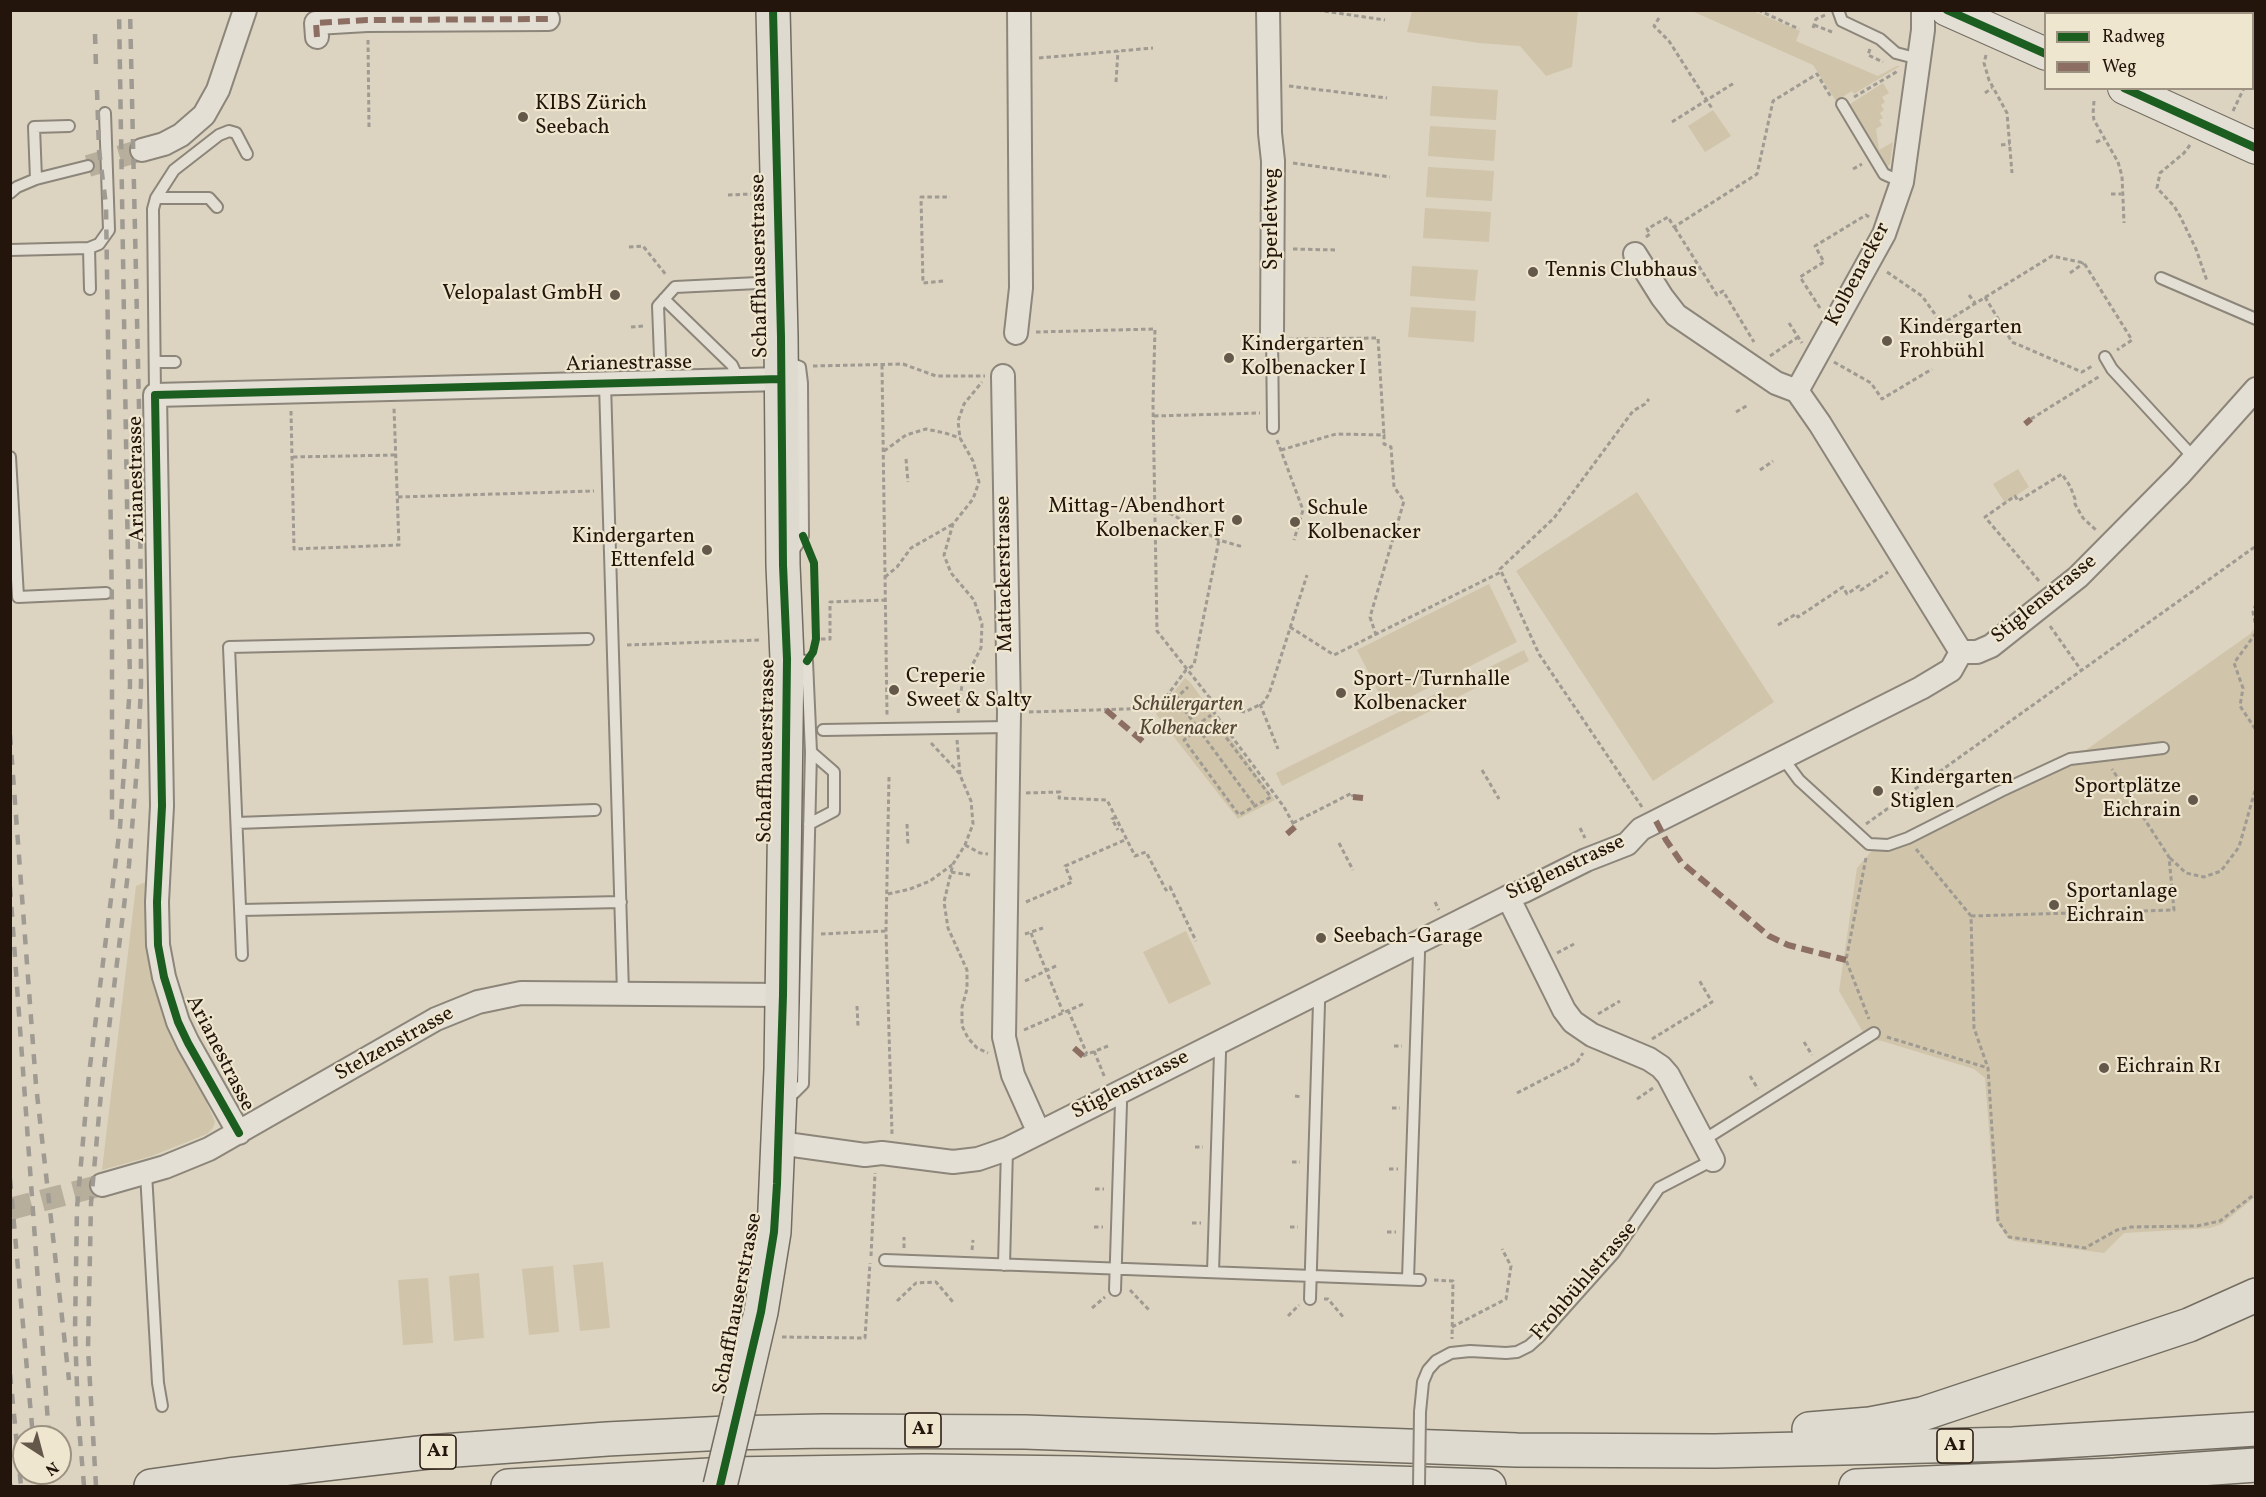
<!DOCTYPE html>
<html>
<head>
<meta charset="utf-8">
<style>
	body { margin:0 }
	#map { position:relative; width:2266px; height:1497px; overflow:hidden; background:#dcd4c0; font-family:Vollkorn,serif }
	canvas { display:block }
	.frame { position:absolute; inset:0; border:12px solid #23150b; pointer-events:none }
	.legend { position:absolute; left:2044px; top:12px; width:210px; height:78px; box-sizing:border-box; background:#efe6cf; border:2px solid #9d9281; margin:0; padding:8px 10px; list-style:none; font-size:18px; color:#23150b }
	.legend li { display:flex; align-items:center; gap:12px; height:30px }
	.legend b { width:30px; border:2px solid #9d9281 }
	.north { position:absolute; left:12px; top:1425px; width:60px; height:60px; box-sizing:border-box; background:#efe6cf; border:2px solid #9d9281; border-radius:50%; rotate:144deg; font-size:16px; font-weight:700; line-height:24px; text-align:center; color:#23150b }
	.north::after { content:''; display:block; margin:auto; width:21px; height:27px; background:#64584a; clip-path:polygon(50% 0,100% 100%,50% 72%,0 100%) }
</style>
</head>
<body>
<div id="map">
<canvas width="2266" height="1497"></canvas>
<div class="frame"></div>
<ul class="legend">
<li><b style="height:8px;background:#1b5e20"></b>Radweg</li>
<li><b style="height:8px;background:#8d6e63"></b>Weg</li>
</ul>
<div class="north">N</div>
</div>
<script>
const context = document.querySelector('canvas').getContext('2d');
context.lineJoin = 'round';
function fill(path, color) { context.fillStyle = color; context.fill(path, 'evenodd'); }
const shape = rows => new Path2D(rows.map(r => 'M' + r).join(''));
function strokePath(path, color, width, dash) { context.strokeStyle = color; context.lineWidth = width; context.lineCap = dash ? 'butt' : 'round'; context.setLineDash(dash || []); context.stroke(path); }
function drawText(font, color, halo, rows, align = 'center') {
  context.font = font + ' Vollkorn,serif'; context.lineWidth = 4.5; context.setLineDash([]); context.textBaseline = 'middle'; context.strokeStyle = halo; context.fillStyle = color; for (const [text, x, y, turn = 0] of rows) {
    context.save(); context.translate(x, y); context.rotate((+turn || 0) * Math.PI / 180); context.textAlign = isNaN(turn) ? turn : align; if (halo) context.strokeText(text, 0, 0); context.fillText(text, 0, 0); context.restore();
  }
}
const green = shape([
	[1412,11,1578,11,1572,67,1546,76,1520,46,1479,43,1407,32],
	[1692,11,1753,11,1800,31,1796,41,1878,76,1897,66,1900,66,1854,94,1852,91,1836,101,1813,65],
	[1883,83,1889,93,1882,97,1885,102,1881,105,1884,110,1880,113,1883,118,1879,120,1882,125,1876,129,1879,150,1893,142,1890,164,1886,169,1847,106],
	[1432,86,1498,90,1496,120,1430,116],
	[1713,110,1731,136,1705,152,1688,126],
	[1430,126,1496,130,1494,161,1428,156],
	[1428,167,1494,171,1492,201,1426,197],
	[1425,208,1491,212,1489,242,1423,238],
	[1412,266,1478,270,1475,301,1410,296],
	[1411,307,1476,311,1474,342,1408,337],
	[2018,469,2029,487,2005,503,1993,484],
	[1637,492,1774,702,1653,781,1516,571],
	[1489,584,1517,642,1387,709,1357,650],
	[2255,627,2255,1197,2222,1224,2210,1228,2124,1233,2104,1253,2014,1241,2007,1237,1996,1220,1985,1078,1974,1069,1882,1041,1867,1039,1839,991,1857,868,1882,839,1896,837,2070,752,2086,750,2250,634],
	[1524,650,1529,661,1282,786,1276,773],
	[1185,678,1190,682,1275,800,1238,819,1156,714],
	[148,881,190,1063,215,1122,213,1128,207,1134,152,1156,102,1170,136,886],
	[1186,931,1211,984,1169,1004,1143,952],
	[603,1262,610,1328,580,1331,573,1265],
	[553,1266,559,1332,529,1335,522,1269],
	[479,1273,484,1338,454,1341,449,1276],
	[428,1278,433,1343,403,1345,398,1280]
]);
const streetTunnel = shape([
	[88,166,142,150],
	[10,1209,102,1185]
]);
const path = shape([
	[1317,10,1385,20],
	[1758,10,1799,29],
	[2225,10,2228,14],
	[2190,14,2192,10],
	[1659,18,1654,26,1669,41,1713,110],
	[1814,25,1832,32],
	[1813,28,1816,19,1825,15],
	[2252,32,2256,32],
	[368,40,369,127],
	[1870,49,1868,55,1883,62],
	[1986,55,1984,63,1989,80,2007,113,2012,173],
	[1039,58,1153,48],
	[2252,72,2256,66],
	[1116,82,1118,51],
	[1289,86,1387,98],
	[1985,93,1992,88],
	[1854,97,1898,71],
	[2094,101,2093,114,2094,120,2118,162,2122,176,2124,223],
	[2233,111,2244,88],
	[1672,122,1734,83],
	[2096,142,2104,139],
	[2001,145,2010,144],
	[2190,145,2184,153,2160,173,2157,188,2174,206,2180,216,2196,249,2207,281],
	[1293,163,1390,177],
	[1853,169,1862,164],
	[2111,194,2121,194],
	[728,195,751,194],
	[1675,228,1717,295,1723,291,1754,342],
	[1646,237,1650,234,1647,229,1668,217,1674,227,1757,174,1773,101,1817,74,1831,97],
	[629,247,643,246,667,276],
	[1293,249,1336,250],
	[1887,272,1922,296,1942,324,2052,256,2084,263,2132,340,2117,350],
	[2070,273,2084,263],
	[943,281,923,283,921,197,950,197],
	[1969,295,1975,303],
	[1985,297,2012,342,2082,372,2094,365],
	[1820,308,1800,277,1824,262,1815,246,1866,215,1869,217],
	[1789,323,1802,343],
	[631,327,644,326],
	[1036,332,1155,329,1153,404,1157,631,1209,697,1231,709,1245,712,1263,703,1269,694,1307,575],
	[1289,339,1378,338,1384,435],
	[1770,356,1798,337],
	[1834,362,1871,383,1882,399,1932,369],
	[882,365,887,715],
	[813,366,903,364,936,376,985,376],
	[291,411,294,549,399,545,394,408],
	[1736,412,1748,405],
	[1154,416,1260,413],
	[2031,419,2100,376],
	[1277,440,1303,510,1294,540],
	[1281,450,1336,434,1384,435,1384,444,1391,447,1394,487,1404,501,1370,617,1376,635],
	[884,451,906,435,926,429,945,433,960,438],
	[293,457,396,455],
	[906,459,908,482],
	[1760,470,1773,461],
	[398,497,594,491],
	[1156,506,1219,540,1243,547],
	[885,577,897,567,911,548,953,524],
	[2039,581,1985,517,2015,496,2018,501,2062,474,2070,486,2075,499,2075,504,2083,518,2097,531],
	[2256,604,2253,612,2256,627],
	[1778,625,1796,614,1798,617,1843,587,1847,594,1859,586,1861,590,1888,572],
	[2050,626,2081,670],
	[1290,627,1334,655,1501,572],
	[2256,633,2234,663,2243,688,2240,706,2256,730],
	[821,639,830,639,830,602,886,600],
	[627,645,761,640],
	[1169,694,1177,700,1255,806],
	[1209,697,1208,702,1210,707,1284,807,1295,827],
	[1175,699,1188,687],
	[1260,704,1278,749],
	[1029,712,1158,708,1186,670,1194,665,1219,540],
	[958,713,962,685,981,648,982,624,974,600,951,573,944,555,953,524,973,499,979,482,973,461,960,438,958,421,964,404,982,382],
	[1196,726,1211,715],
	[1198,729,1184,740,1239,815,1271,797,1210,716],
	[957,740,960,775,971,801,973,824,965,845,953,864,944,902,948,928,967,970,967,989,962,1007,962,1026,968,1038,977,1048,988,1053],
	[931,743,959,773],
	[1482,770,1499,799],
	[889,777,886,931,892,1134],
	[1026,793,1060,792,1059,798,1107,800,1135,856,1146,852,1166,890,1170,887,1196,941],
	[1642,807,1539,654,1500,569,1554,518,1633,411,1645,404,1649,399],
	[1116,817,1112,819,1118,830],
	[1293,823,1352,793,1353,797],
	[907,824,908,846],
	[1866,824,2256,546],
	[1580,828,1585,838],
	[1339,843,1353,870],
	[965,845,980,853,988,854],
	[1916,849,1971,916,1974,1028,1988,1068,1998,1221,2009,1237,2085,1248,2117,1230,2131,1227,2197,1226,2220,1221,2256,1193],
	[1866,858,1846,960,1869,1019],
	[2170,858,2186,873,2204,877,2221,871,2239,847,2256,787],
	[951,872,970,875],
	[888,894,910,889,930,881,952,865],
	[1026,902,1072,882,1065,866,1127,839],
	[1435,902,1439,910],
	[1971,916,2174,910,2169,857,2112,769],
	[1031,933,1063,1012],
	[821,934,886,931],
	[1025,934,1043,928],
	[1557,953,1574,944],
	[1025,981,1058,965],
	[857,1006,858,1026],
	[1068,1010,1087,1054],
	[1598,1014,1620,1001],
	[1024,1030,1083,1004],
	[1887,1037,1988,1068],
	[1652,1039,1712,1002,1699,980],
	[1804,1042,1812,1055],
	[1394,1046,1402,1046],
	[1094,1051,1105,1078],
	[1083,1056,1108,1046],
	[1750,1076,1758,1089],
	[1517,1093,1577,1062,1583,1053],
	[1295,1096,1302,1097],
	[1637,1099,1653,1088],
	[1392,1108,1400,1108],
	[1195,1147,1203,1147],
	[1292,1162,1300,1162],
	[1389,1169,1398,1169],
	[1095,1189,1104,1189],
	[1192,1223,1201,1223],
	[1094,1227,1103,1227],
	[1290,1227,1298,1227],
	[1387,1232,1396,1232],
	[904,1248,904,1237],
	[972,1250,973,1240],
	[871,1256,875,1173],
	[1434,1280,1453,1281,1452,1339],
	[1130,1290,1149,1310],
	[1324,1299,1328,1299,1344,1318],
	[897,1301,916,1283,936,1282,953,1302],
	[1092,1308,1105,1297],
	[1288,1316,1299,1305],
	[1452,1327,1506,1299,1511,1266,1502,1249],
	[782,1337,865,1338,870,1263]
]);
const lane = shape([
	[1838,10,1842,21,1880,39,1896,53,1919,59],
	[1842,104,1884,174,1902,182],
	[36,179,34,127,69,126],
	[10,193,17,187,36,179,88,166],
	[156,198,209,198,217,207],
	[89,248,99,244,109,230,105,113],
	[10,250,89,248,90,289],
	[2161,278,2256,319],
	[664,299,732,365,739,380],
	[1272,334,1273,428],
	[2105,357,2112,369,2194,458],
	[155,362,175,362],
	[787,362,800,367,802,383,803,536,792,553],
	[661,382,658,306,675,287,758,283],
	[605,384,623,993],
	[155,395,153,209,156,198,174,170,219,135,229,131,236,133,247,154],
	[10,457,18,597,106,593],
	[823,730,1008,727],
	[1782,757,1799,780,1869,844,1888,845,1908,838,2001,791,2070,759,2163,748],
	[237,823,595,810],
	[809,824,834,811,834,772,811,752],
	[241,910,621,902],
	[242,955,229,647,588,639],
	[786,1097,794,1093,803,1084,811,752,807,661,790,659],
	[1702,1141,1874,1033],
	[146,1173,158,1383,162,1406],
	[885,1260,1420,1280],
	[1004,1265,1007,1149],
	[1213,1272,1220,1053,1215,1044],
	[1408,1279,1419,953,1415,943],
	[1115,1290,1121,1103,1117,1093],
	[1310,1299,1319,1003,1315,993],
	[1420,1412,1423,1382,1428,1370,1436,1361,1451,1353,1470,1351,1506,1353,1517,1352,1529,1346,1539,1337,1614,1253,1659,1188,1713,1160]
]);
const street = shape([
	[1268,10,1270,133,1273,161,1272,334],
	[317,37,316,23,367,20,548,19],
	[142,150,164,144,181,135,204,115,218,90,245,10],
	[1635,254,1662,297,1676,315,1776,383,1797,391,1820,424,1961,652],
	[1016,333,1021,288,1019,10],
	[1003,376,1009,712,1004,1037,1013,1075,1039,1133],
	[1797,391,1884,234,1902,182,1923,30,1923,10],
	[1961,652,1977,652,1991,646,2078,577,2180,474,2256,389],
	[1508,897,1564,1010,1573,1022,1592,1035,1649,1059,1661,1067,1668,1075,1713,1160],
	[239,1133,188,1043,178,1022,164,977,158,945,157,902,162,806,155,395,781,379],
	[779,1143,865,1155,882,1153,953,1162,978,1159,1007,1149,1508,897,1524,891,1586,860,1627,844,1641,829,1921,688,1951,670,1961,652],
	[102,1185,165,1167,209,1149,436,1019,478,1002,521,993,783,995]
]);
const secondary = shape([
	[1947,10,2046,54],
	[2124,88,2256,148]
]);
const primary = shape([
	[739,1407,761,1312,774,1232,781,1069,787,659,783,565,781,337,773,10]
]);
const highway = shape([
	[1809,1429,1870,1424,1922,1414,2189,1325,2256,1295],
	[151,1486,229,1475,428,1452,607,1439,726,1433,824,1431,1025,1432,1517,1450,1715,1451,2013,1444,2256,1429],
	[508,1486,728,1474,925,1471,1079,1473,1489,1486],
	[1856,1486,2115,1475,2256,1465]
]);
const rail = shape([
	[95,34,96,68],
	[97,90,99,150,106,205,112,609,112,825],
	[10,735,36,1085,69,1380],
	[10,887,49,1437],
	[10,1179,33,1437],
	[10,1374,21,1486],
	[37,1473,38,1486],
	[51,1473,52,1486],
	[10,1484,11,1486],
	[84,1486,78,1415,75,1330,77,1208,89,1074,120,827,130,686,119,10],
	[96,1486,88,1349,91,1203,101,1093,129,865,138,755,141,684,140,451,130,10]
]);
const laneBridge = shape([
	[1419,1486,1420,1412]
]);
const primaryBridge = shape([
	[720,1486,739,1407]
]);
const quiet = shape([
	[317,37,316,23,367,20,548,19],
	[2025,424,2031,419],
	[1106,710,1147,745],
	[1353,797,1363,798],
	[1656,821,1666,840,1681,862,1769,936,1788,945,1846,960],
	[1287,834,1295,827],
	[1074,1048,1083,1056]
]);
const cycleway = shape([
	[1947,10,2046,54],
	[2124,88,2256,148],
	[803,536,814,563,816,639,813,652,807,661],
	[239,1133,188,1043,178,1022,164,977,158,945,157,902,162,806,155,395,781,379],
	[720,1486,761,1312,774,1232,777,1184,783,995,787,659,783,565,781,337,773,10]
]);
const markers = [
	[523,117,6,"#64584a"],
	[1533,272,6,"#64584a"],
	[615,295,6,"#64584a"],
	[1887,341,6,"#64584a"],
	[1229,358,6,"#64584a"],
	[1237,520,6,"#64584a"],
	[1295,522,6,"#64584a"],
	[707,550,6,"#64584a"],
	[894,690,6,"#64584a"],
	[1341,693,6,"#64584a"],
	[1878,791,6,"#64584a"],
	[2193,800,6,"#64584a"],
	[2054,905,6,"#64584a"],
	[1321,938,6,"#64584a"],
	[2104,1068,6,"#64584a"]
];
const shields = [
	[923,1430,36],
	[1955,1446,36],
	[438,1452,36]
];
const shieldNames = [
	["A1",923,1430],
	["A1",1955,1446],
	["A1",438,1452]
];
const poiNames = [
	["KIBS Zürich",535,105],
	["Seebach",535,129],
	["Tennis Clubhaus",1545,272],
	["Velopalast GmbH",603,295,"right"],
	["Kindergarten",1899,329],
	["Frohbühl",1899,353],
	["Kindergarten",1241,346],
	["Kolbenacker I",1241,370],
	["Mittag-/Abendhort",1225,508,"right"],
	["Kolbenacker F",1225,532,"right"],
	["Schule",1307,510],
	["Kolbenacker",1307,534],
	["Kindergarten",695,538,"right"],
	["Ettenfeld",695,562,"right"],
	["Creperie",906,678],
	["Sweet & Salty",906,702],
	["Sport-/Turnhalle",1353,681],
	["Kolbenacker",1353,705],
	["Kindergarten",1890,779],
	["Stiglen",1890,803],
	["Sportplätze",2181,788,"right"],
	["Eichrain",2181,812,"right"],
	["Sportanlage",2066,893],
	["Eichrain",2066,917],
	["Seebach-Garage",1333,938],
	["Eichrain R1",2116,1068]
];
const streetNames = [
	["Sperletweg",1273,219,-90],
	["Schaffhauserstrasse",761,266,-91],
	["Kolbenacker",1859,275,-62],
	["Arianestrasse",629,365,-1],
	["Arianestrasse",138,479,-91],
	["Mattackerstrasse",1006,574,-91],
	["Stiglenstrasse",2045,600,-39],
	["Schaffhauserstrasse",768,751,-89],
	["Stiglenstrasse",1566,869,-25],
	["Stelzenstrasse",395,1045,-29],
	["Arianestrasse",219,1054,63],
	["Stiglenstrasse",1131,1086,-27],
	["Frohbühlstrasse",1585,1282,-49],
	["Schaffhauserstrasse",739,1304,-79]
];
const parkNames = [
	["Schülergarten",1188,706],
	["Kolbenacker",1188,730]
];
fill(green, '#d0c5aa');
strokePath(streetTunnel, '#b7ae9c', 22, [22, 11]);
strokePath(lane, '#8c857a', 14);
strokePath(street, '#8c857a', 26);
strokePath(secondary, '#726c61', 34);
strokePath(primary, '#726c61', 36);
strokePath(highway, '#726c61', 36);
strokePath(path, '#9f9a92', 3, [4.5, 3]);
strokePath(lane, '#e4dfd5', 10);
strokePath(street, '#e4dfd5', 22);
strokePath(secondary, '#e4dfd5', 32);
strokePath(primary, '#dfdacf', 33);
strokePath(highway, '#dfdacf', 33);
strokePath(rail, '#9f9a92', 4.5, [10, 10]);
strokePath(laneBridge, '#8c857a', 14, []);
strokePath(primaryBridge, '#726c61', 36, []);
strokePath(laneBridge, '#e4dfd5', 10);
strokePath(primaryBridge, '#dfdacf', 33);
strokePath(quiet, '#8d6e63', 6, [12, 6]);
strokePath(cycleway, '#1b5e20', 8);
for (const [x, y, r, color] of markers) { const dot = new Path2D(); dot.arc(x, y, r, 0, 2 * Math.PI); context.fillStyle = color; context.fill(dot); strokePath(dot, '#efe6cf', 2); }
for (const [x, y, w] of shields) { const box = new Path2D(); box.roundRect(x - w / 2, y - 17, w, 34, 4.5); context.fillStyle = '#efe6cf'; context.fill(box); strokePath(box, '#23150b', 1.5); }
drawText('bold 20px', '#23150b', null, shieldNames);
drawText('21px', '#23150b', '#efe6cf', poiNames, 'left');
drawText('21px', '#23150b', '#efe6cf', streetNames);
drawText('italic 21px', '#544635', '#efe6cf', parkNames);
</script>
</body>
</html>
